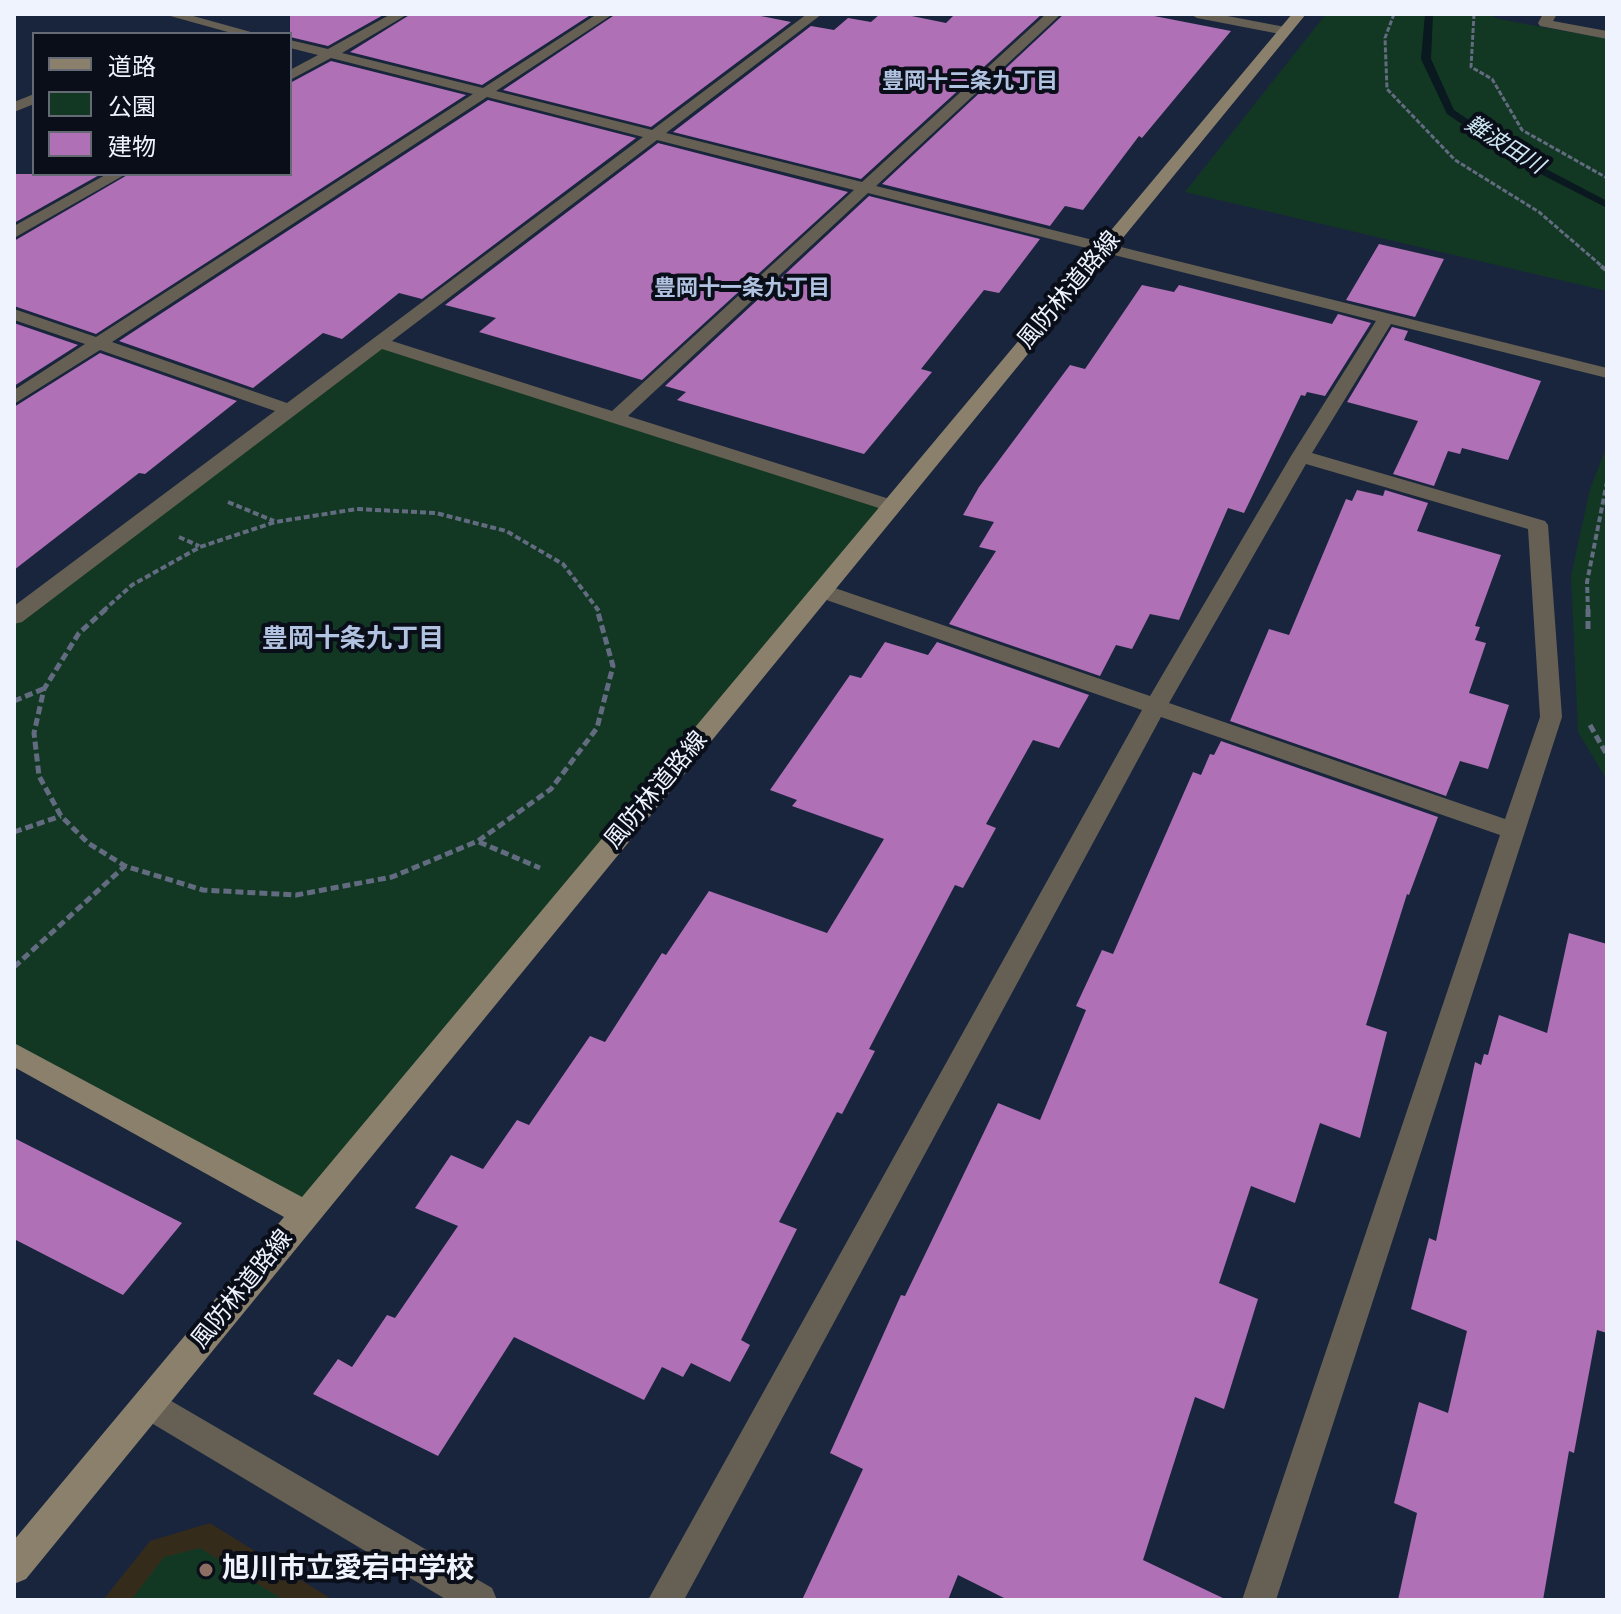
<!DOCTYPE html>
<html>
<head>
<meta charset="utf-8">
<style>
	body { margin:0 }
	#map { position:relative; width:1621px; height:1614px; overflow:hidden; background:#19253d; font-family:"Sofia Sans Condensed","Noto Sans JP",sans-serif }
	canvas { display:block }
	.frame { position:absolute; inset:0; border:16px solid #eef3fd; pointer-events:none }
	.legend { position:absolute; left:32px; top:32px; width:260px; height:144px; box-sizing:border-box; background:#090e19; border:2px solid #656a74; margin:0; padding:10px 14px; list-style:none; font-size:24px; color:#eef3fd }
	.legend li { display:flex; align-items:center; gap:16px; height:40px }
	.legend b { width:40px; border:2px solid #656a74 }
</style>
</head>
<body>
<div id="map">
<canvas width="1621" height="1614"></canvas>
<div class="frame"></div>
<ul class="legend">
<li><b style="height:10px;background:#8a806b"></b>道路</li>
<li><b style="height:22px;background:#123824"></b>公園</li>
<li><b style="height:22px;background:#af70b6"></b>建物</li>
</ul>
</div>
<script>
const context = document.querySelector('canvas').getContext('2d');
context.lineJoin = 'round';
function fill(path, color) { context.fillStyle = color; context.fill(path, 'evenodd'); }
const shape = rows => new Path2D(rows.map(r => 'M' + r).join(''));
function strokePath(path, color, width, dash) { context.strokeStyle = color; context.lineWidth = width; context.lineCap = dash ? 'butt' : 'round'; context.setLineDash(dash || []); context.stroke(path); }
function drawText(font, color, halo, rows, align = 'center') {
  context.font = font + ' "Sofia Sans Condensed","Noto Sans JP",sans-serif'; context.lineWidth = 8; context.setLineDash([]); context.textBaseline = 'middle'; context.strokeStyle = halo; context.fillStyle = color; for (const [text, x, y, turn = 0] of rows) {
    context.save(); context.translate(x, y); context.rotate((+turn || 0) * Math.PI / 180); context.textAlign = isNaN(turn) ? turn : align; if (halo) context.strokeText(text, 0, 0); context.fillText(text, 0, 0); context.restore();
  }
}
const education = shape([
	[210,1523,333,1600,103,1600,150,1541]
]);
const green = shape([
	[1326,14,1488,14,1499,19,1607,39,1607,291,1185,192],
	[381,343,892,506,306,1214,14,1054,14,617],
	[1607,446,1607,780,1578,732,1571,576,1590,489],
	[200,1548,284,1600,131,1600,164,1557]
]);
const stream = shape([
	[1425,14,1433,14,1431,59,1454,110,1527,159,1607,201,1607,208,1519,163,1447,114,1421,59,1425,14]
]);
const building = shape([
	[290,14,385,14,328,46,290,37],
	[411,14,592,14,482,85,350,52],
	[616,14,751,14,791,22,651,127,503,90],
	[880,14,902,14,946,23,955,14,1042,14,861,179,673,132,811,26,834,30,848,18,871,22],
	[1064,14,1144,14,1231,31,1142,138,1139,136,1083,210,1065,206,1050,226,882,184],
	[331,61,466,95,96,334,14,306,14,241,129,174,290,174,290,83],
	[488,100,636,138,422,299,399,293,342,339,323,333,253,388,119,341],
	[658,143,848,192,642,380,479,332,496,318,445,305],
	[14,174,101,174,14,223],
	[869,196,1040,239,999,293,984,290,921,369,932,372,864,454,677,400,686,392,665,386],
	[1379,244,1444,259,1415,317,1346,300],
	[1142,285,1174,292,1179,285,1332,324,1338,314,1371,323,1325,396,1307,392,1305,396,1301,395,1244,513,1228,508,1179,620,1150,614,1132,649,1116,645,1100,676,949,624,996,551,979,547,994,522,963,515,979,487,1070,365,1085,369],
	[14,323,78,345,14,386],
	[1392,327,1408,331,1404,340,1541,381,1508,460,1462,448,1460,454,1448,451,1434,486,1393,474,1418,421,1347,402],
	[100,353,237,401,145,474,139,473,14,570,14,407],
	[1357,490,1383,496,1385,490,1428,503,1417,531,1501,555,1475,626,1480,627,1475,640,1486,643,1469,693,1509,705,1488,769,1460,761,1446,796,1230,721,1269,629,1289,635,1346,499,1352,501],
	[885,642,928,655,937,642,1089,695,1059,748,1033,740,986,824,996,828,963,888,955,885,869,1049,875,1051,842,1114,837,1112,779,1222,797,1229,741,1340,750,1345,730,1382,691,1363,683,1377,662,1367,644,1400,514,1337,438,1456,313,1394,338,1359,352,1367,387,1315,395,1318,458,1226,415,1208,451,1155,483,1169,517,1120,529,1125,590,1036,605,1042,662,953,666,955,709,891,827,933,884,839,792,806,797,800,770,790,850,675,861,678],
	[1221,741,1438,817,1409,895,1407,894,1366,1025,1387,1032,1360,1138,1320,1123,1295,1203,1251,1186,1219,1283,1258,1299,1224,1409,1195,1397,1143,1560,1227,1600,1008,1600,958,1575,948,1600,802,1600,863,1469,830,1453,901,1295,905,1296,998,1103,1040,1120,1086,1010,1076,1006,1102,950,1113,954,1193,772,1201,775,1210,754,1214,755],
	[1569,933,1607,944,1607,1333,1597,1330,1574,1453,1569,1451,1543,1600,1398,1600,1417,1513,1394,1503,1419,1402,1448,1413,1467,1331,1411,1309,1429,1238,1436,1241,1475,1062,1481,1065,1484,1054,1488,1055,1499,1015,1547,1033],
	[14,1138,182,1223,123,1295,14,1239]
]);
const pathFar2 = shape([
	[1394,14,1385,38,1387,89,1455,160,1539,212,1604,268],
	[1474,14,1471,67,1492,79,1522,130,1607,178]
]);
const pathFar1 = shape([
	[1601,266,1607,271],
	[228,502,274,521],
	[179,537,199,546],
	[103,611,132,585,200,547,275,522,357,509,436,513,506,531,563,564,599,611],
	[1588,611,1587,582,1607,482]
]);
const path = shape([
	[106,609,79,633,44,689,34,733,39,776,61,816,88,843,125,866,203,890,296,895,392,877,478,841,551,789,597,728,613,666,597,609],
	[1588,609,1588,631],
	[14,701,43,689],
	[1590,725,1607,755],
	[14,832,61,816],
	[479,842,540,868],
	[14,967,125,866]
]);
const street = shape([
	[163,14,186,14,258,34,235,34,163,14],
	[391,14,408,14,342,53,483,88,597,14,613,14,496,91,652,130,807,14,822,14,666,133,862,182,1046,14,1061,14,876,186,1607,368,1607,378,1391,324,1312,453,1545,521,1548,525,1562,717,1276,1600,1242,1600,1500,835,1161,717,684,1600,648,1600,1142,710,815,596,811,591,822,584,829,586,1150,696,1291,456,1376,321,868,193,628,416,899,502,902,506,899,510,885,510,382,349,22,622,14,624,14,606,275,411,100,350,14,404,14,390,85,344,14,320,14,309,96,337,473,94,331,58,290,80,290,70,318,55,290,48,290,40,328,49,391,14],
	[487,97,643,137,287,403,112,342,487,97],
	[657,140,854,190,612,411,392,341,657,140],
	[1306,464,1528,529,1540,717,1505,819,1169,703,1306,464],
	[1190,14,1217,14,1285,27,1292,31,1285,35,1197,18,1190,14],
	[1543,14,1557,14,1553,21,1607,31,1607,39,1540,26,1538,23,1543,14],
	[34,94,34,104,14,112,14,102,34,94],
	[107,174,126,174,14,238,14,226,107,174],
	[149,1388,492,1588,497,1600,447,1600,138,1415,133,1404,138,1393,149,1388]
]);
const secondary = shape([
	[1292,14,1306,14,26,1579,14,1584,14,1540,284,1217,14,1067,14,1043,302,1197,1292,14]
]);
const markers = [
	[206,1570,8,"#8d6e63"]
];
const farNeighbourhoodnames = [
	["豊岡十二条九丁目",970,82],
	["豊岡十一条九丁目",742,289]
];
const farWaternames = [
	["難波田川",1504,146,32]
];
const streetNames = [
	["風防林道路線",1070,291,-50],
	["風防林道路線",657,791,-50],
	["風防林道路線",243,1290,-51]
];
const neighbourhoodNames = [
	["豊岡十条九丁目",353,640]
];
const nearPoinames = [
	["旭川市立愛宕中学校",222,1570]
];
fill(education, '#352b1b');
fill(green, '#123824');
fill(stream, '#0a181f');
fill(building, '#af70b6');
strokePath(pathFar2, '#626b7f', 3, [5, 2]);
strokePath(pathFar1, '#626b7f', 4, [6, 3]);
strokePath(path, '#626b7f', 5, [8, 4]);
fill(street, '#656053');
fill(secondary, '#8a806b');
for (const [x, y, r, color] of markers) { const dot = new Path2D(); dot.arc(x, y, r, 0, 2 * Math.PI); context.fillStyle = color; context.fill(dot); strokePath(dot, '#090e19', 3); }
drawText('bold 22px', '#b2c2e1', '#090e19', farNeighbourhoodnames);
drawText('italic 22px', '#cfe7f4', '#090e19', farWaternames);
drawText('24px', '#eef3fd', '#090e19', streetNames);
drawText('bold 26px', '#b2c2e1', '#090e19', neighbourhoodNames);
drawText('bold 28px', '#eef3fd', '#090e19', nearPoinames, 'left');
</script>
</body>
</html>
